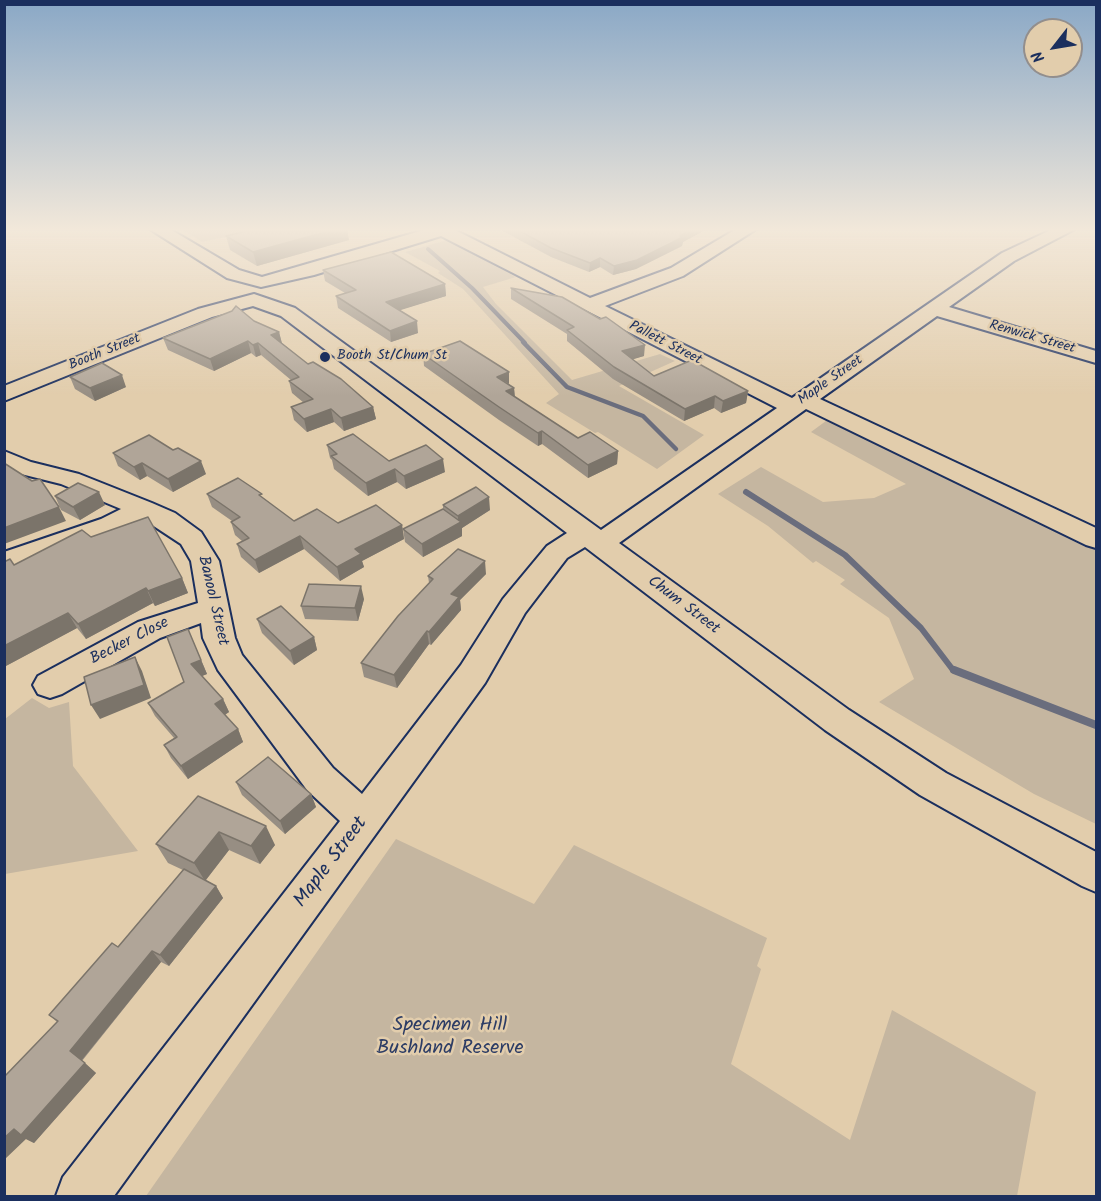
<!DOCTYPE html>
<html>
<head>
<meta charset="utf-8">
<style>
	body { margin:0 }
	#map { position:relative; width:1101px; height:1201px; overflow:hidden; background:#e2cdac; font-family:Kalam,sans-serif }
	canvas { display:block }
	.frame { position:absolute; inset:0; border:6px solid #1b2f5e; pointer-events:none }
	.north { position:absolute; left:1023px; top:18px; width:60px; height:60px; box-sizing:border-box; background:#e2cdac; border:2px solid #928e8d; border-radius:50%; rotate:239deg; font-size:16px; font-weight:700; line-height:24px; text-align:center; color:#1b2f5e }
	.north::after { content:''; display:block; margin:auto; width:21px; height:27px; background:#1b2f5e; clip-path:polygon(50% 0,100% 100%,50% 72%,0 100%) }
</style>
</head>
<body>
<div id="map">
<canvas width="1101" height="1201"></canvas>
<div class="frame"></div>
<div class="north">N</div>
</div>
<script>
const context = document.querySelector('canvas').getContext('2d');
context.lineJoin = 'round';
function fill(path, color) { context.fillStyle = color; context.fill(path, 'evenodd'); }
const shape = rows => new Path2D(rows.map(r => 'M' + r).join(''));
function strokePath(path, color, width, dash) { context.strokeStyle = color; context.lineWidth = width; context.lineCap = dash ? 'butt' : 'round'; context.setLineDash(dash || []); context.stroke(path); }
function drawText(font, color, halo, rows, align = 'center') {
  context.font = font + ' Kalam,sans-serif'; context.lineWidth = 5; context.setLineDash([]); context.textBaseline = 'middle'; context.strokeStyle = halo; context.fillStyle = color; for (const [text, x, y, turn = 0] of rows) {
    context.save(); context.translate(x, y); context.rotate((+turn || 0) * Math.PI / 180); context.textAlign = isNaN(turn) ? turn : align; if (halo) context.strokeText(text, 0, 0); context.fillText(text, 0, 0); context.restore();
  }
}
const green = shape([
	[179,228,306,228,270,238,253,231,202,242],
	[447,240,516,277,483,287,496,304,572,380,660,354,675,361,619,386,704,435,657,469,598,432,595,433,546,403,559,394,463,289,438,273,440,271,405,252],
	[830,418,1096,546,1096,824,1034,794,879,702,914,679,889,618,840,584,845,580,816,561,813,563,768,526,718,494,761,467,823,502,874,498,906,484,811,432],
	[32,698,49,708,69,702,73,766,138,851,5,874,5,719],
	[396,839,534,904,574,845,767,938,757,966,761,969,731,1064,850,1140,892,1010,1036,1092,1017,1196,146,1196]
]);
const streamFar3 = shape([
	[428,249,472,288,525,343]
]);
const streamFar2 = shape([
	[523,342,567,387,643,416,676,449]
]);
const streamFar1 = shape([
	[746,492,845,555,921,628,953,670,958,672]
]);
const stream = shape([
	[954,670,1096,725]
]);
const minor = shape([
	[148,228,168,228,239,270,262,277,431,228,457,228,455,230,590,298,671,268,738,228,758,228,683,276,605,306,792,398,1002,253,1055,228,1077,228,1014,261,949,307,1096,351,1096,363,937,316,820,399,1096,528,1096,548,1086,545,806,409,619,543,849,710,946,773,1096,852,1096,892,1082,886,920,795,825,730,585,547,567,558,525,613,485,683,114,1196,56,1196,63,1177,340,821,307,790,218,670,203,638,201,623,160,638,62,694,50,698,38,694,33,685,38,676,138,622,198,603,191,561,181,544,143,519,121,531,4,571,4,552,101,519,121,509,61,484,13,472,4,468,4,451,31,462,79,474,152,503,175,513,201,532,219,561,235,638,242,655,333,768,362,794,461,665,503,599,547,546,567,533,281,316,253,306,212,317,4,401,4,386,198,309,254,294,295,308,601,530,777,408,441,236,314,275,261,287,227,278,148,228]
]);
const wall = shape([
	[497,228,709,228,683,242,682,246,636,269,613,275,600,267,589,272,551,257],
	[257,231,349,240,257,266,230,250,226,236],
	[323,270,445,284,446,296,399,310,418,333,391,342,338,308,336,296,345,293,325,281],
	[511,288,644,356,632,359,654,376,748,391,746,403,721,413,714,408,684,421,613,379,567,341,567,334,511,299],
	[254,321,279,332,282,343,308,364,373,407,376,419,344,431,334,422,307,432,294,420,291,407,304,403,292,393,289,381,291,380,261,355,256,357,251,353,214,371,168,350,163,338],
	[423,354,509,385,514,388,515,397,578,438,618,451,617,464,588,478,542,444,538,446,499,420,424,366],
	[70,377,126,387,95,401,75,389],
	[327,445,389,461,445,472,406,489,397,482,368,496,334,469,332,460,330,458],
	[113,453,206,474,173,492,147,476,140,480,118,466],
	[207,494,263,498,294,521,402,525,404,539,362,561,364,567,340,581,304,549,259,573,241,557,237,544,242,541,235,535,231,522,232,521,212,507],
	[55,496,105,505,80,520,61,510],
	[443,505,490,510,462,528,462,536,423,557,405,542,403,529,443,509],
	[91,537,182,578,188,593,155,606,153,603,86,639,77,628,4,667,4,562,14,565],
	[486,574,460,600,461,610,431,645,429,644,397,688,364,677,361,663,429,583,428,576],
	[364,599,358,621,305,619,301,606],
	[257,619,314,637,317,650,294,665,262,633],
	[188,629,207,674,202,676,223,699,229,712,225,715,238,729,243,742,188,779,171,758,164,745,174,738,155,716,148,703,184,682],
	[236,782,311,794,316,807,285,834,242,795],
	[198,796,275,845,260,864,229,850,206,880,216,886,223,898,169,966,161,962,82,1061,96,1073,34,1143,26,1139,57,1022,49,1015,118,947,183,870,168,863,156,844]
]);
const shadedWall = shape([
	[340,228,347,228,349,240,257,266,253,252],
	[694,228,709,228,683,242,682,246,636,269,613,275,614,266],
	[600,258,600,267,589,272,590,263],
	[445,284,446,296,388,314,386,302],
	[417,321,418,333,391,342,390,331],
	[279,332,282,344,271,335],
	[248,341,251,353,214,371,210,359],
	[258,343,261,355,256,357,253,345],
	[645,345,644,356,621,363,622,351],
	[509,372,509,384,497,377],
	[122,375,126,387,95,401,90,388],
	[514,388,515,401,506,391],
	[748,391,746,403,721,413,723,401],
	[715,396,714,408,684,421,685,409],
	[373,407,376,419,344,431,341,418],
	[331,409,334,422,307,432,304,419],
	[542,431,542,444,538,446,538,433],
	[618,451,617,464,588,478,588,465],
	[443,459,445,472,406,489,404,476],
	[201,461,206,474,173,492,168,479],
	[142,463,147,476,140,480,134,467],
	[395,469,397,482,368,496,366,483],
	[99,492,105,505,80,520,73,507],
	[489,497,490,510,462,528,462,536,423,557,422,544,458,524,458,516],
	[59,507,66,521,4,544,4,528],
	[402,525,404,539,362,561,364,567,340,581,337,567,355,549],
	[300,536,304,549,259,573,255,560],
	[485,561,486,574,460,600,461,610,431,645,429,632,451,594],
	[182,578,188,593,155,606,148,591],
	[361,586,364,599,358,621,355,608],
	[146,588,153,603,86,639,78,624],
	[68,613,77,628,4,667,4,646],
	[188,629,207,674,197,678,191,664],
	[427,631,429,644,397,688,394,675],
	[314,637,317,650,294,665,290,651],
	[135,657,142,671,151,698,100,719,91,705],
	[223,699,229,712,221,717,215,704],
	[238,729,243,742,188,779,181,766],
	[311,794,316,807,285,834,280,821],
	[266,826,275,845,260,864,251,846],
	[219,832,229,850,205,881,194,863],
	[216,886,223,898,169,966,160,955],
	[152,951,161,962,81,1061,70,1051],
	[85,1063,96,1073,34,1143,26,1139,4,1160,4,1138]
]);
const building = shape([
	[267,228,340,228,253,252,226,236,255,229,257,231,267,228],
	[514,228,694,228,680,236,683,237,637,260,614,266,600,258,590,263,551,248,514,228],
	[391,252,445,284,386,302,417,321,390,331,336,296,356,290,323,270,391,252],
	[511,288,562,297,600,319,606,317,645,345,622,351,654,376,692,360,748,391,723,401,715,396,685,409,614,367,567,330,574,327,511,288],
	[236,306,254,321,279,332,271,335,308,364,313,362,341,379,373,407,341,418,331,409,304,419,291,407,313,399,289,381,299,377,258,343,253,345,248,341,210,359,163,338,232,311,236,306],
	[460,341,509,372,497,377,514,388,506,391,578,438,590,432,618,451,588,465,542,431,538,433,499,407,423,354,460,341],
	[102,363,122,375,90,388,70,377,102,363],
	[353,434,389,461,426,445,443,459,404,476,395,469,366,483,331,456,337,454,327,445,353,434],
	[149,435,173,450,178,448,201,461,168,479,142,463,134,467,113,453,149,435],
	[4,463,32,481,40,479,59,507,4,528,4,463],
	[238,478,262,494,259,495,294,521,317,509,338,523,376,505,402,525,355,549,361,554,337,567,300,536,255,560,237,544,249,538,231,522,240,517,207,494,238,478],
	[78,483,99,492,73,507,55,496,78,483],
	[476,487,489,497,458,516,443,505,476,487],
	[443,509,461,522,422,544,403,529,443,509],
	[148,517,182,578,148,591,146,588,78,624,68,613,4,646,4,562,10,559,14,565,82,530,91,537,148,517],
	[458,549,485,561,451,594,459,597,429,632,427,631,394,675,361,663,398,616,433,579,428,576,458,549],
	[309,584,361,586,355,608,301,606,309,584],
	[281,606,314,637,290,651,257,619,281,606],
	[188,629,201,660,191,664,223,699,215,704,238,729,181,766,164,745,177,737,148,703,184,682,167,637,188,629],
	[135,657,144,685,91,705,84,677,135,657],
	[268,757,311,794,280,821,236,782,268,757],
	[198,796,266,826,251,846,219,832,194,863,156,844,198,796],
	[184,869,216,886,160,955,152,951,70,1051,85,1063,21,1135,14,1129,4,1138,4,1077,58,1021,49,1015,112,943,118,947,184,869]
]);
const markers = [
	[325,357,6,"#1b2f5e"]
];
const farStreetnames = [
	["Renwick Street",1032,338,16],
	["Pallett Street",665,344,27],
	["Booth Street",105,353,-22],
	["Maple Street",831,381,-35]
];
const farPoinames = [
	["Booth St/Chum St",337,357]
];
const streetNames = [
	["Banool Street",212,601,77],
	["Chum Street",683,606,37],
	["Becker Close",130,642,-27]
];
const nearStreetnames = [
	["Maple Street",332,863,-53]
];
const nearParknames = [
	["Specimen Hill",450,1027],
	["Bushland Reserve",450,1050]
];
fill(green, '#c5b6a0');
strokePath(streamFar3, '#6a6d7d', 4);
strokePath(streamFar2, '#6a6d7d', 4.5);
strokePath(streamFar1, '#6a6d7d', 6);
strokePath(stream, '#6a6d7d', 8);
strokePath(minor, '#1b2f5e', 4);
fill(minor, '#e2cdac');
fill(wall, '#978e83');
fill(shadedWall, '#7b746a');
fill(building, '#b0a598');
strokePath(building, '#7b746a', 1.5);
const sky = context.createLinearGradient(0, 0, 0, 396);
sky.addColorStop(0, '#8aa8c6');
sky.addColorStop(0.58, '#f2e8da');
sky.addColorStop(1, '#f2e8da00');
context.fillStyle = sky;
context.fillRect(0, 0, 1101, 396);
for (const [x, y, r, color] of markers) { const dot = new Path2D(); dot.arc(x, y, r, 0, 2 * Math.PI); context.fillStyle = color; context.fill(dot); strokePath(dot, '#e2cdac', 2); }
drawText('14px', '#1b2f5e', '#e2cdac', farStreetnames);
drawText('14px', '#1b2f5e', '#e2cdac', farPoinames, 'left');
drawText('16px', '#1b2f5e', '#e2cdac', streetNames);
drawText('20px', '#1b2f5e', '#e2cdac', nearStreetnames);
drawText('20px', '#2c3c65', '#e2cdac', nearParknames);
</script>
</body>
</html>
